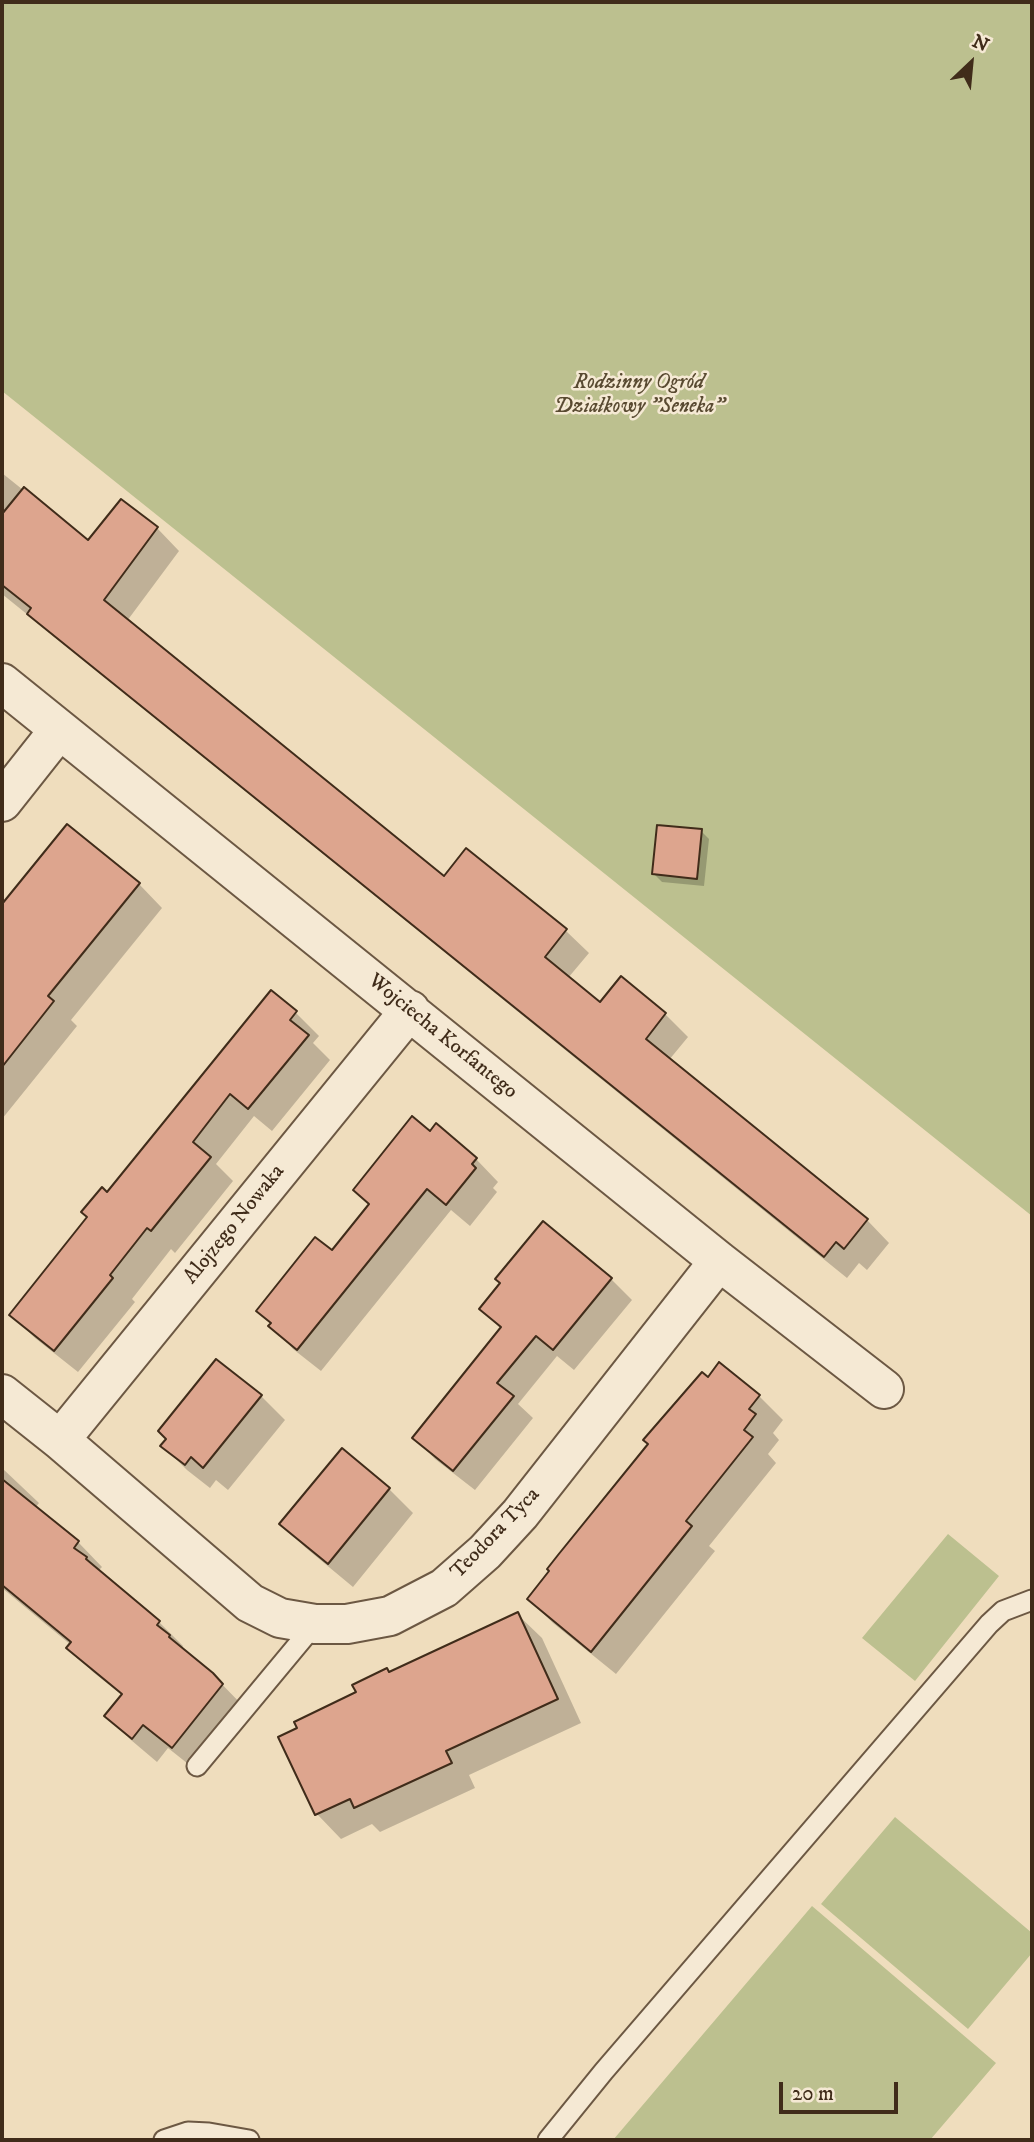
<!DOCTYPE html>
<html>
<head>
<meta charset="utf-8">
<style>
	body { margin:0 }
	#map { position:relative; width:1034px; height:2142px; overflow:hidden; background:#efddbd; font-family:"IM FELL DW Pica",serif }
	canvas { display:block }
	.frame { position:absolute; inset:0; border:4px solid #402c1a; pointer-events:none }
	.north { position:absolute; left:936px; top:28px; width:70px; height:70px; -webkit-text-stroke:5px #f5e9d4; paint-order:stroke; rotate:26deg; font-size:19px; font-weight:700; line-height:28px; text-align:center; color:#402c1a }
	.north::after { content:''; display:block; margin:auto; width:24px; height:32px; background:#402c1a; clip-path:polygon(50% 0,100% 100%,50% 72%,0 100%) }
	.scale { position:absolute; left:779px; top:2082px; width:119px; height:32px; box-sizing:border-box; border:4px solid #402c1a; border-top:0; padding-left:9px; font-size:21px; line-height:24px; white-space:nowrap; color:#402c1a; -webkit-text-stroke:5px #f5e9d4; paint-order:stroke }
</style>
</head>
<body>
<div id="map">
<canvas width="1034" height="2142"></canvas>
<div class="frame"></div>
<div class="north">N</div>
<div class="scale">20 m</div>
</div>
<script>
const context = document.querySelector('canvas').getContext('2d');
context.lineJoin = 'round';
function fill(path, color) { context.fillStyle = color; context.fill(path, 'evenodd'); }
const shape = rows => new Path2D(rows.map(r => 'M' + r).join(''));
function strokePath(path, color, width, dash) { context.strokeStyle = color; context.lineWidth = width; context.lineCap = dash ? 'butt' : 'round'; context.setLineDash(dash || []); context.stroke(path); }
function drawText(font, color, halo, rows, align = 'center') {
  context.font = font + ' "IM FELL DW Pica",serif'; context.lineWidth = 5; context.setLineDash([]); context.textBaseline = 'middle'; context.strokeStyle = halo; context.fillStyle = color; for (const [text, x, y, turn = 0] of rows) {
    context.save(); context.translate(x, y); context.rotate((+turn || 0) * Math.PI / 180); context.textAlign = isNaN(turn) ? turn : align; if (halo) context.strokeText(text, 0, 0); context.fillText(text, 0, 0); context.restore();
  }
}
const green = shape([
	[2,2,1032,2,1032,1216,2,391],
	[948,1534,999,1576,915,1681,862,1638],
	[895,1817,1032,1933,1032,1953,968,2029,821,1904],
	[812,1906,996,2063,930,2140,613,2140]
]);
const shadow = shape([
	[2,473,89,543,157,528,179,551,127,621,444,878,466,851,566,931,589,953,568,978,601,1005,622,979,665,1014,688,1037,669,1060,867,1220,889,1243,867,1270,859,1263,847,1278,2,594],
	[67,826,139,884,162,908,71,1020,77,1026,2,1119,2,907],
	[701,831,709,839,704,886,662,882,654,874],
	[271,993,296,1013,319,1036,313,1043,330,1060,272,1131,254,1116,216,1164,233,1181,175,1253,171,1249,132,1299,135,1302,78,1372,35,1338,12,1315],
	[431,1133,476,1159,498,1182,493,1188,497,1192,470,1226,451,1210,321,1371,293,1349,258,1310,332,1253,370,1205,355,1190],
	[543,1223,611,1279,632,1300,574,1370,557,1356,518,1404,533,1418,475,1490,435,1459,415,1438,501,1329,481,1309],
	[720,1364,759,1396,783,1420,773,1433,779,1440,768,1454,776,1463,709,1546,715,1551,616,1674,553,1623,529,1599],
	[261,1396,285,1420,228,1490,216,1480,210,1488,187,1470,163,1446,168,1439],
	[2,1468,39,1503,35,1508,78,1542,102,1567,98,1571,159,1622,183,1646,181,1649,212,1674,246,1709,197,1771,168,1748,157,1762,131,1740,107,1716,123,1696,93,1672,69,1648,71,1645,2,1588],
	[389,1489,413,1513,353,1587,306,1548,281,1524],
	[517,1614,542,1638,581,1723,469,1775,475,1788,380,1832,372,1824,341,1839,317,1814,281,1738,358,1693]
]);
const building = shape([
	[24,487,88,540,121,499,158,527,104,600,444,876,466,848,567,929,545,957,600,1002,621,976,666,1013,646,1039,868,1219,844,1249,836,1242,824,1257,27,614,31,608,2,585,2,514,24,487],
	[67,824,140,883,48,996,54,1001,2,1067,2,904,67,824],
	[657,825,702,829,697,879,652,874,657,825],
	[271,990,297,1011,290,1020,309,1035,248,1109,230,1094,193,1142,211,1157,151,1231,147,1228,110,1275,113,1278,54,1351,9,1315,87,1217,81,1212,102,1187,107,1192,271,990],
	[412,1116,430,1131,436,1123,477,1158,472,1164,476,1168,446,1205,427,1189,297,1350,268,1326,271,1323,256,1311,315,1237,332,1250,369,1204,353,1190,412,1116],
	[543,1221,612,1278,553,1350,536,1336,497,1383,514,1396,453,1471,412,1438,501,1327,479,1309,500,1283,495,1279,543,1221],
	[216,1359,262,1395,203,1468,191,1457,185,1465,160,1446,166,1439,158,1431,216,1359],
	[719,1362,760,1395,749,1409,756,1414,744,1430,753,1437,686,1521,692,1526,591,1652,527,1599,549,1571,547,1569,558,1555,648,1444,643,1440,702,1372,708,1377,719,1362],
	[342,1448,390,1488,328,1564,279,1524,342,1448],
	[2,1479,79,1541,74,1548,87,1557,86,1559,160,1621,157,1625,170,1635,169,1637,213,1673,223,1684,172,1748,143,1725,132,1739,104,1716,122,1694,66,1648,71,1642,2,1585,2,1479],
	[518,1612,558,1699,446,1751,452,1763,354,1808,350,1799,315,1815,278,1737,297,1728,294,1722,356,1692,352,1685,387,1668,389,1672,518,1612]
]);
const lane = shape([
	[197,1766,315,1624],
	[164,2140,188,2132,209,2133,249,2140],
	[548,2140,604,2071,989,1624,1003,1611,1032,1600]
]);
const street = shape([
	[2,683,719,1261,884,1389],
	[2,802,59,730],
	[2,1394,60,1440,250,1603,280,1618,315,1624,347,1624,390,1616,444,1588,485,1552,520,1514,719,1261],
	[60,1440,410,1010]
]);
const parkNames = [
	["Rodzinny Ogród",639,384],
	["Działkowy \"Seneka\"",639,408]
];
const streetNames = [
	["Wojciecha Korfantego",442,1037,39],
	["Alojzego Nowaka",235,1225,-51],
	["Teodora Tyca",496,1534,-46]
];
fill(green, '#bcc08f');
fill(shadow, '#0003');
fill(building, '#dda58e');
strokePath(building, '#402c1a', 2);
strokePath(lane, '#6c5843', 23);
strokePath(street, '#6c5843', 42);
strokePath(lane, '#f5e9d4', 19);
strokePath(street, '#f5e9d4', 38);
drawText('italic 21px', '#594a31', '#f5e9d4', parkNames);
drawText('21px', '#402c1a', '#f5e9d4', streetNames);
</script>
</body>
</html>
